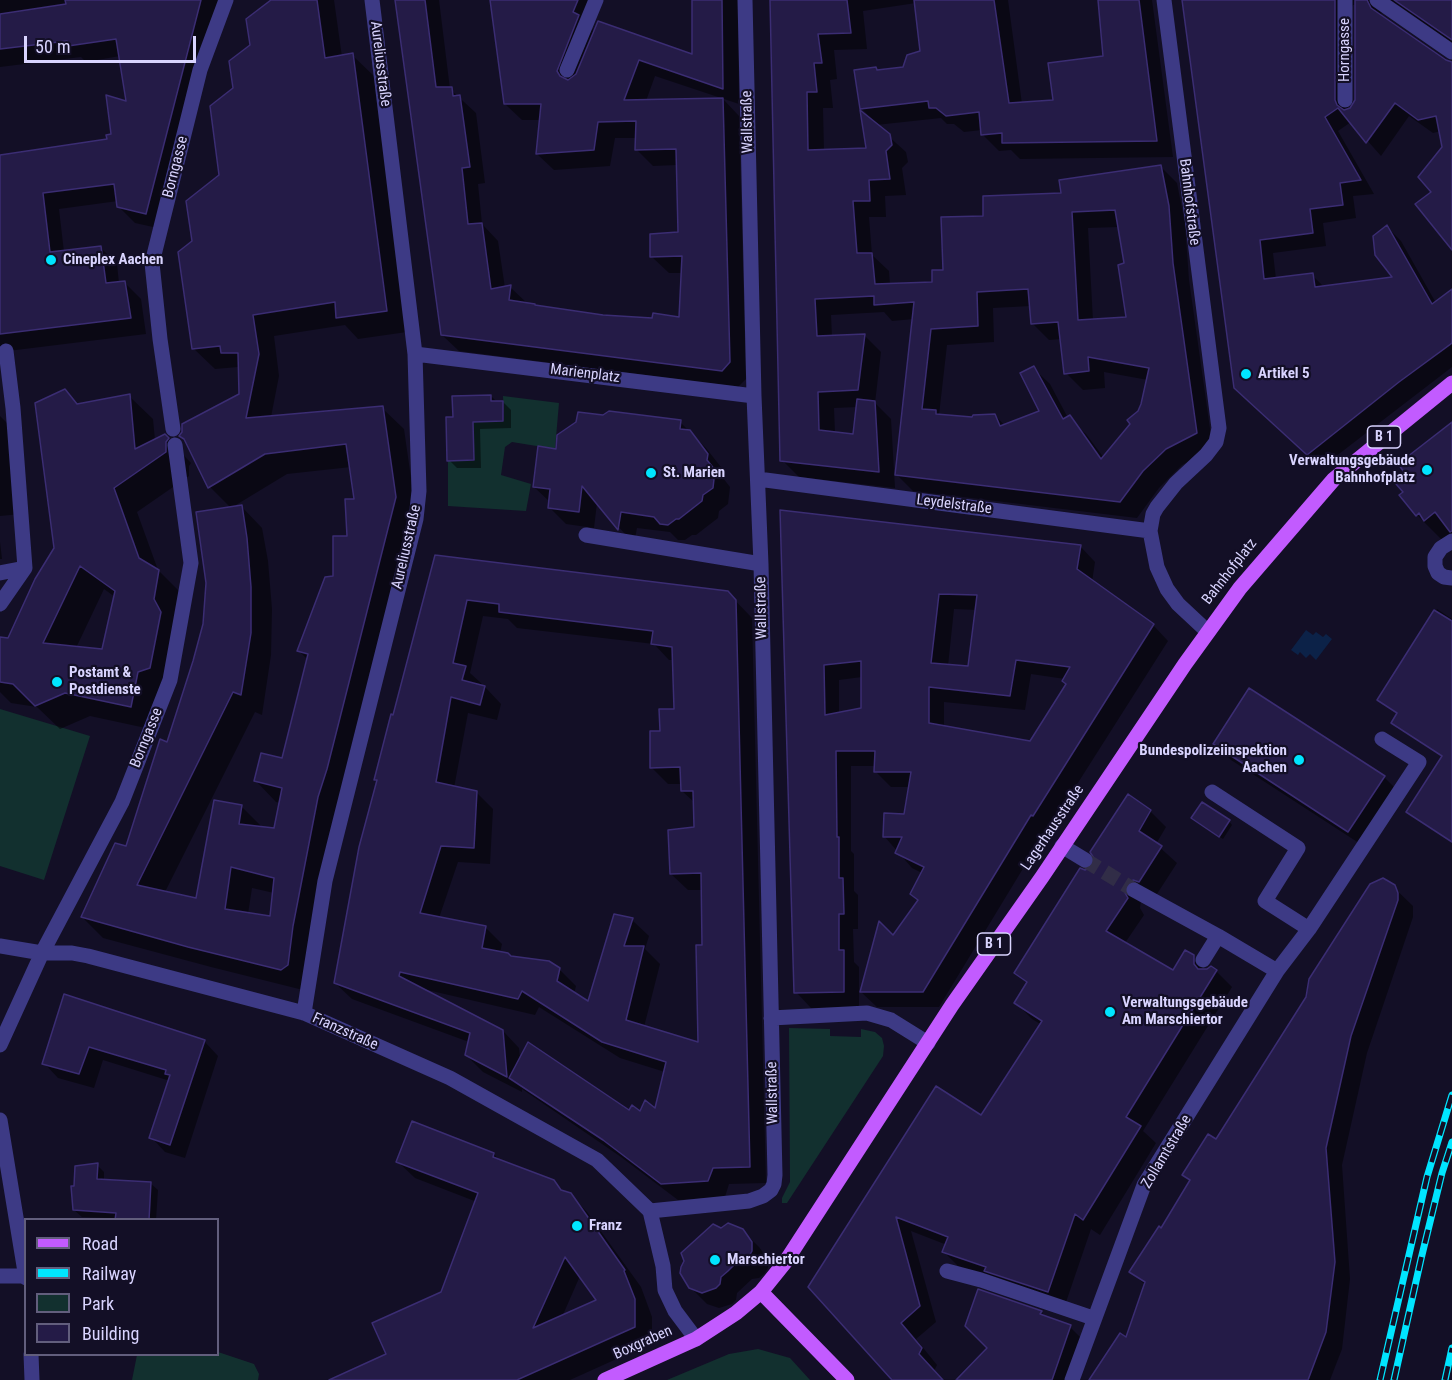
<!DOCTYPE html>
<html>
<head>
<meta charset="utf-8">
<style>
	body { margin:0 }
	#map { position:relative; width:1452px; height:1380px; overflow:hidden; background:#130f26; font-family:"Roboto Condensed",sans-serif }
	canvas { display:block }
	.legend { position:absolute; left:24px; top:1218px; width:195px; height:138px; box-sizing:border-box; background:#130f26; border:2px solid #625e7d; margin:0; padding:8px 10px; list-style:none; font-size:18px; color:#d9d4ff }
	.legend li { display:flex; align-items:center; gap:12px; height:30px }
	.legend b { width:30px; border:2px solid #625e7d }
	.scale { position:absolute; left:24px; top:36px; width:172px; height:27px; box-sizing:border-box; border:3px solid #d9d4ff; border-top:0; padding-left:8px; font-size:18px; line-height:21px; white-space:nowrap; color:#d9d4ff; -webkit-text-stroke:4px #130f26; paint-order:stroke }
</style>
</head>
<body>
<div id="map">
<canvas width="1452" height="1380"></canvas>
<ul class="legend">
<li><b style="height:8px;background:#c25bff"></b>Road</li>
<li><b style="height:8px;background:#00e5ff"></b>Railway</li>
<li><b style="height:16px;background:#12302f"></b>Park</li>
<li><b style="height:16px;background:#241b47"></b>Building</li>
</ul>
<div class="scale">50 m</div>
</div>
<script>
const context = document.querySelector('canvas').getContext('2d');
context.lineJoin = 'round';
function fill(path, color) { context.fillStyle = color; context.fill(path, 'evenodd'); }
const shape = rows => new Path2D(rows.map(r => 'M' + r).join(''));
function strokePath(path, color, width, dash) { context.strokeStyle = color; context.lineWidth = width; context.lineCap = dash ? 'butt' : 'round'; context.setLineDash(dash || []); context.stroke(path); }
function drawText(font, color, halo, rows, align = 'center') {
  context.font = font + ' "Roboto Condensed",sans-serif'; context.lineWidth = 4.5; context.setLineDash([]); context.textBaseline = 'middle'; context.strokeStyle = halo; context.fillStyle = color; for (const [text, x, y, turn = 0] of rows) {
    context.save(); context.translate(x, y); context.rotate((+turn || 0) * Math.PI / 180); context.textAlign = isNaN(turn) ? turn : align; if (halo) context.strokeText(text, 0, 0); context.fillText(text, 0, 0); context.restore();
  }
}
const green = shape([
	[503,396,559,403,555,449,512,442,505,447,501,475,531,484,526,511,448,506,448,461,474,461,473,422,504,421],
	[0,709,90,736,44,880,0,866],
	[789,1028,830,1029,830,1036,861,1037,861,1029,875,1032,882,1038,884,1046,883,1056,787,1203,782,1203,782,1198,790,1182],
	[758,1349,790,1358,810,1380,667,1380,729,1354],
	[218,1352,254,1364,259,1374,258,1380,132,1380,137,1355,218,1354]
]);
const water = shape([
	[1306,630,1313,635,1316,632,1323,637,1326,634,1332,639,1316,660,1310,654,1306,658,1300,652,1298,655,1291,650]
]);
const shadow = shape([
	[0,0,230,0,215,35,162,229,135,223,118,206,118,201,59,209,64,252,101,248,117,264,119,283,125,283,141,299,146,334,0,352,0,156,109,141,127,103,120,56,86,62,81,57,0,67],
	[272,0,334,0,342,57,352,55,374,76,407,332,358,339,345,325,274,336,279,376,271,417,382,408,404,429,417,520,303,990,211,967,103,938,82,917,127,847,168,743,241,506,262,528,268,561,272,609,271,655,262,715,255,712,165,892,197,900,242,807,263,828,275,829,280,803,276,802,255,780,283,760,308,660,299,651,335,578,348,537,356,500,351,467,287,474,231,508,210,487,241,395,240,369,238,367,215,369,193,348,193,242,221,176,234,88],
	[252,888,274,893,271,918,248,914],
	[397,0,439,0,450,89,476,113,485,183,478,184,482,224,498,241,505,288,510,287,528,304,603,316,654,320,680,319,683,273,669,273,652,257,679,234,677,165,653,166,636,149,637,138,615,138,610,166,554,170,537,154,541,120,522,120,505,104,492,0,602,0,590,27,595,32,694,56,693,0,738,0,739,104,655,76,646,101,723,99,739,116,746,379,738,387,459,351,442,335],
	[771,0,1008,0,1022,104,1055,102,1105,57,1098,0,1152,0,1173,157,1020,159,1011,150,999,151,982,134,982,130,964,132,954,124,947,124,941,118,876,125,906,152,908,162,902,168,906,195,885,196,886,217,869,217,872,255,889,271,890,285,934,283,985,217,1160,166,1177,183,1185,224,1189,280,1213,450,1182,465,1159,488,1137,518,913,491,896,474,914,319,892,321,884,312,831,315,832,337,864,335,881,352,875,403,891,419,895,488,799,477,782,460],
	[916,3,922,52,904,68,878,72,861,108,873,120,868,149,824,151,823,108,833,108,830,80,837,79,834,50,867,49,863,11],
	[1119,227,1125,264,1127,319,1093,321,1088,228],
	[1031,306,1032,323,1049,340,1062,339,1066,373,1083,390,1105,388,1104,372,1148,380,1139,412,1132,424,1104,458,1086,434,1068,418,1050,384,1033,368,1041,412,1005,426,995,415,974,419,939,415,947,345,994,342,993,308],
	[858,407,854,436,835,433,834,408],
	[1184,0,1452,0,1452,43,1398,5,1388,4,1382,9,1381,17,1446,61,1452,63,1452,248,1433,192,1444,147,1441,131,1433,133,1409,116,1381,156,1351,122,1338,131,1374,194,1353,196,1356,218,1323,223,1326,246,1273,253,1276,279,1312,275,1324,287,1395,278,1387,227,1401,241,1436,303,1452,290,1452,367,1322,467,1250,401],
	[1353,5,1356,5,1356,100,1354,106,1348,110,1348,14],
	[64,391,78,405,129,396,153,419,155,440,164,435,191,463,189,466,189,476,137,512,158,570,183,595,184,637,174,691,161,696,155,730,90,716,60,729,37,707,11,703,0,692,0,639,9,640,55,549],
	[104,589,115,597,103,651,76,648],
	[491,396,497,402,503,402,511,410,511,428,480,429,481,468,457,468,449,460,455,418],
	[0,416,11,427,21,514,0,516],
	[680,422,706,448,724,471,723,478,730,487,728,504,719,511,718,518,696,535,692,535,685,540,678,540,670,532,637,528,634,544,597,503,594,528,566,524,550,508,550,502,534,487,557,450],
	[1452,424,1452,550,1417,515,1405,492,1409,476],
	[782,512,1080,546,1095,562,1092,582,1153,625,1168,641,1048,830,1047,829,939,1007,877,1007,861,992,893,937,919,901,911,894,922,873,912,868,884,836,905,816,910,787,891,787,876,772,876,766,851,766,851,851,854,854,854,891,858,895,858,929,853,929,854,962,859,967,859,1007,811,1008,796,992],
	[954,609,977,610,969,668,948,666],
	[1031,674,1065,679,1067,684,1030,742,944,727,944,702,1025,710],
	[862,677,862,709,839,714,839,680],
	[0,542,2,559,0,559],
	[436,557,727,592,752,618,766,1183,729,1184,725,1197,678,1200,621,1157,522,1089,522,1092,483,1072,466,1055,469,1042,352,999,335,983,378,782,376,779,394,716],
	[483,616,508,619,517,628,654,644,669,660,674,660,676,710,661,732,652,768,668,784,682,784,682,791,695,803,695,828,671,874,688,890,703,890,704,947,700,1044,644,1027,660,964,645,949,649,936,632,920,589,1004,574,994,576,986,559,969,500,953,502,944,485,927,439,918,458,862,490,864,493,809,476,792,454,788,468,713,497,720,501,704,485,687,481,686,482,684,470,673],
	[423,989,535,1015,539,1007,620,1058,665,1072,656,1110,641,1113,629,1112,520,1059,519,1048,503,1031],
	[1437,609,1452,619,1452,842,1408,812,1443,757,1397,728,1393,723,1398,714,1379,700],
	[1215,744,1384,777,1400,793,1365,847,1231,760],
	[1150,811,1166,827,1156,844,1177,863,1155,897,1141,901,1140,908,1144,915,1125,943,1173,972,1194,957,1207,970,1216,971,1232,987,1143,1131,1156,1143,1100,1235,1091,1229,1064,1308,960,1268,944,1252,947,1245,911,1231,936,1322,916,1339,937,1365,934,1371,942,1380,894,1380,810,1287,982,1117,1042,1025,1032,1019,1016,1003,1028,984,1016,973,1086,871,1094,867],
	[1229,821,1232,825,1223,839,1197,822],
	[1387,881,1413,906,1413,917,1367,1053,1342,1165,1350,1279,1342,1349,1330,1380,1094,1380,1127,1339,1146,1286,1131,1271,1161,1230,1191,1182,1184,1175,1216,1141],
	[65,996,204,1041,218,1056,185,1158,165,1152,151,1137,170,1081,103,1060,94,1088,58,1078,44,1063],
	[494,1154,501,1162,553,1181,563,1192,570,1194,587,1212,641,1287,652,1317,652,1343,570,1380,347,1380,388,1355,442,1293,477,1202,415,1178,398,1162],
	[580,1276,598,1301,562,1317],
	[97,1165,104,1172,104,1181,150,1183,158,1190,156,1220,82,1217,74,1210],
	[721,1230,742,1230,759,1247,768,1259,768,1268,764,1274,759,1278,752,1279,737,1293,736,1300,732,1304,719,1308,707,1304,690,1287],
	[1041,1312,1047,1318,1070,1327,1086,1343,1073,1380,958,1380]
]);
const building = shape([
	[65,0,201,0,146,214,117,207,114,184,43,193,50,252,101,246,106,283,125,281,131,318,0,334,0,155,107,139,106,135,111,134,106,95,126,101,116,39,68,46,67,41,0,49,0,14,66,4,65,0],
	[271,0,317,0,325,58,353,53,387,311,336,318,335,302,253,315,259,354,246,418,383,406,396,497,327,769,318,797,293,926,288,965,281,970,188,947,81,917,115,843,126,846,160,739,167,742,193,661,203,624,206,583,196,512,242,505,247,538,251,587,251,633,241,695,233,692,137,885,196,898,214,800,242,805,239,824,274,828,282,788,254,781,261,753,282,758,308,654,297,651,325,577,333,576,333,536,347,536,345,499,354,499,346,444,265,454,208,488,184,439,179,436,182,432,182,424,239,394,238,353,221,353,220,346,192,349,178,252,192,241,186,201,219,175,210,106,233,88,229,61,250,45,246,19,271,0],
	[231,867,274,878,270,916,225,909,231,867],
	[395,0,425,0,436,87,452,87,453,96,460,95,470,167,462,168,468,224,482,223,491,289,511,285,509,300,535,304,535,305,603,315,652,318,653,313,679,317,682,256,650,257,650,234,678,232,676,149,635,150,636,121,598,122,594,150,536,154,541,104,504,104,490,0,578,0,573,12,579,15,557,71,560,76,568,80,576,74,598,21,692,54,692,0,722,0,723,89,639,60,624,100,723,98,730,362,722,371,441,335,395,0],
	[770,0,847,0,851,33,818,34,822,63,814,63,817,92,807,92,808,150,866,148,860,110,890,134,892,145,886,151,890,179,869,180,870,201,853,201,857,253,872,253,875,284,932,282,932,270,943,270,941,217,983,216,983,196,1061,193,1059,180,1161,165,1169,206,1173,263,1197,433,1166,449,1143,471,1120,502,895,475,914,302,874,305,874,296,815,299,817,336,865,334,858,390,818,392,819,430,853,434,857,399,875,401,879,472,780,461,770,0],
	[1115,210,1124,263,1118,265,1126,317,1078,320,1072,212,1115,210],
	[1028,289,1031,324,1058,322,1064,374,1089,371,1088,357,1149,368,1141,404,1138,411,1127,420,1130,424,1101,459,1070,415,1063,419,1034,366,1020,373,1039,411,1000,426,995,414,973,415,972,417,936,414,936,410,922,409,931,329,978,326,977,292,1028,289],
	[914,0,994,0,1009,103,1053,100,1048,63,1103,56,1098,0,1139,0,1157,141,1002,143,1002,133,981,135,979,112,946,116,936,108,929,108,928,101,860,109,854,70,876,67,877,70,903,67,907,55,920,51,914,0],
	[1182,0,1335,0,1335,100,1337,105,1344,110,1350,108,1355,100,1355,0,1367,0,1371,8,1446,60,1452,62,1452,250,1415,204,1431,192,1418,177,1442,147,1436,116,1418,120,1395,103,1366,143,1338,108,1325,117,1361,180,1340,183,1343,205,1310,209,1313,233,1260,240,1264,279,1313,273,1315,287,1392,277,1375,255,1373,236,1387,225,1432,304,1452,289,1452,343,1399,382,1307,455,1234,388,1182,0],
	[1394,0,1452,0,1452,40,1394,0],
	[65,389,77,404,130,394,135,449,165,434,169,438,166,442,166,452,114,488,139,558,159,570,154,599,161,612,150,668,138,672,131,707,65,693,35,706,13,684,0,682,0,637,8,638,35,579,54,548,35,403,65,389],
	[80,566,115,591,102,649,43,643,80,566],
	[491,395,491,401,503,401,503,421,473,422,474,460,447,461,446,417,453,417,452,396,491,395],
	[609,411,681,420,680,429,690,430,708,454,707,460,715,470,713,488,703,495,702,501,679,519,676,519,668,525,660,524,654,517,621,512,618,530,582,486,579,512,548,508,550,489,533,487,538,446,556,449,557,435,576,422,578,412,603,415,609,411],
	[1452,422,1452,531,1450,532,1435,512,1424,521,1419,513,1416,516,1399,495,1403,492,1396,484,1407,476,1398,464,1452,422],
	[780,510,1081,545,1077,569,1154,624,1033,816,1031,815,923,992,860,992,879,921,893,935,918,900,910,894,924,867,895,853,902,837,883,837,884,813,904,814,911,772,874,772,875,751,836,751,837,837,839,837,839,878,843,878,844,914,839,914,839,950,844,950,844,992,794,993,780,510],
	[939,594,977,595,968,666,931,663,939,594],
	[1016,660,1070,667,1062,681,1066,684,1030,741,929,723,929,687,1010,696,1016,660],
	[861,661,861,708,825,715,824,665,861,661],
	[435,555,728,591,736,600,750,1167,713,1168,708,1181,661,1184,603,1140,509,1078,528,1042,629,1110,632,1105,640,1111,645,1100,655,1108,666,1062,602,1042,522,991,518,999,400,972,399,976,503,1030,507,1077,465,1055,470,1033,334,983,359,847,377,780,374,780,391,714,393,715,435,555],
	[467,600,499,604,499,612,653,631,651,644,672,647,674,709,659,709,660,731,650,731,650,768,680,767,681,791,693,791,694,827,668,830,670,874,701,873,702,945,696,945,698,1042,626,1020,644,946,624,946,633,918,614,914,588,1001,557,981,560,968,549,961,511,956,508,953,482,948,486,926,420,913,441,846,474,848,477,791,436,782,451,697,480,705,485,686,462,680,466,666,453,663,467,600],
	[1434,610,1452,621,1452,842,1406,812,1442,756,1391,723,1397,713,1377,700,1434,610],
	[1249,688,1385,776,1348,832,1213,744,1249,688],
	[1128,794,1151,810,1139,831,1162,846,1139,882,1133,880,1126,885,1124,891,1128,898,1106,931,1173,970,1185,950,1194,955,1194,964,1198,969,1207,969,1211,966,1217,970,1126,1117,1141,1126,1083,1220,1075,1214,1048,1292,984,1271,986,1267,942,1252,948,1237,896,1217,920,1306,901,1323,922,1348,919,1354,943,1380,892,1380,808,1287,936,1086,981,1115,1042,1021,1014,1003,1027,982,1014,973,1080,868,1085,870,1093,866,1095,860,1090,852,1128,794],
	[1202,802,1230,820,1219,837,1191,818,1202,802],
	[1383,878,1395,885,1398,893,1398,900,1351,1036,1326,1148,1335,1262,1326,1332,1308,1380,1089,1380,1120,1333,1126,1337,1145,1282,1129,1272,1159,1226,1161,1228,1190,1180,1182,1175,1208,1134,1216,1139,1306,997,1309,979,1370,884,1383,878],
	[64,994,205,1040,170,1145,149,1138,170,1075,165,1074,166,1070,89,1047,79,1074,42,1064,64,994],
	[412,1121,494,1153,493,1157,554,1180,561,1190,571,1193,625,1270,624,1271,635,1299,635,1327,517,1380,329,1380,386,1354,372,1323,441,1292,478,1193,396,1162,412,1121],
	[565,1257,596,1300,533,1328,565,1257],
	[98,1163,97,1179,151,1182,149,1220,115,1220,116,1213,73,1210,71,1186,74,1186,75,1166,98,1163],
	[728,1223,743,1229,752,1242,752,1251,748,1258,743,1262,736,1263,728,1271,721,1277,720,1284,716,1288,702,1293,689,1288,680,1273,681,1267,684,1261,681,1253,713,1224,721,1228,728,1223],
	[978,1289,1042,1311,1040,1314,1071,1325,1052,1380,956,1380,987,1348,965,1326,978,1289]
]);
const minorTunnel = shape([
	[1085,860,1134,890]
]);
const minor = shape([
	[1164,0,1219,428,1216,442,1206,455,1176,483,1157,507,1153,514,1150,531,1157,567,1167,589,1178,604,1208,632],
	[1377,0,1452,52],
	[567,70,596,0],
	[1345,100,1345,0],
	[415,354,754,396],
	[173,429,160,339,152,263,200,70,226,0],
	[758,479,1150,531],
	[586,535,761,564],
	[1452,541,1441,548,1435,557,1435,566,1438,573,1444,577,1452,578],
	[0,573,25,568],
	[0,604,25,568,13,408,6,351],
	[1212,792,1298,848,1265,901,1309,929],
	[1062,846,1085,860],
	[1134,890,1218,936,1277,971],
	[0,946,42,953,72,953,88,956,304,1013,450,1078,597,1160,650,1211,663,1266,665,1290,675,1311,696,1339],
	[1203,960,1218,936],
	[304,1013,325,881,416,519,419,491,415,354,372,0],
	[771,1018,867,1013,891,1020,928,1043],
	[0,1045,42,953,122,802,170,680,191,563,175,445],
	[0,1120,26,1278],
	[650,1211,749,1201,763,1196,771,1190,774,1184,775,1175,761,564,754,396,745,0],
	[947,1271,981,1280,1093,1318],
	[0,1276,25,1276],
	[31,1354,32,1380],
	[1072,1380,1144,1185,1277,971,1309,929,1419,762,1382,739]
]);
const major = shape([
	[761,1292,847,1380],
	[605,1380,696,1339,736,1313,761,1292,786,1261,952,1005,1042,877,1185,664,1240,588,1334,479,1452,383]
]);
const rail = shape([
	[1380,1380,1427,1177,1452,1095],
	[1394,1380,1421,1259,1442,1173,1452,1142],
	[1445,1380,1452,1348]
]);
const markers = [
	[51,260,6,"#00e5ff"],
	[1246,374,6,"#00e5ff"],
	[1427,470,6,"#00e5ff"],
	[651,473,6,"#00e5ff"],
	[57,682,6,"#00e5ff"],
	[1299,760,6,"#00e5ff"],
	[1110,1012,6,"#00e5ff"],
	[577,1226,6,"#00e5ff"],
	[715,1260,6,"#00e5ff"]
];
const shields = [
	[1384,437,33],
	[994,944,33]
];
const shieldNames = [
	["B 1",1384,437],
	["B 1",994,944]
];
const streetNames = [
	["Horngasse",1345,50,-90],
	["Aureliusstraße",380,64,83],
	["Wallstraße",748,122,-91],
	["Borngasse",176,167,-76],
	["Bahnhofstraße",1189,202,83],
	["Marienplatz",585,374,7],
	["Leydelstraße",954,505,7],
	["Aureliusstraße",407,547,-77],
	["Bahnhofplatz",1230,572,-52],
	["Wallstraße",762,608,-91],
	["Borngasse",147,738,-68],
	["Lagerhausstraße",1053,828,-56],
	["Franzstraße",345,1032,24],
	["Wallstraße",773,1093,-91],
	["Zollamtstraße",1167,1152,-59],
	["Boxgraben",643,1343,-24]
];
const poiNames = [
	["Cineplex Aachen",63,260],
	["Artikel 5",1258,374],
	["Verwaltungsgebäude",1415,461,"right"],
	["Bahnhofplatz",1415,478,"right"],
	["St. Marien",663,473],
	["Postamt &",69,673],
	["Postdienste",69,690],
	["Bundespolizeiinspektion",1287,751,"right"],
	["Aachen",1287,768,"right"],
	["Verwaltungsgebäude",1122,1003],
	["Am Marschiertor",1122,1020],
	["Franz",589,1226],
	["Marschiertor",727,1260]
];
fill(green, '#12302f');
fill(water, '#0c2248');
fill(shadow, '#0007');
fill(building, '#241b47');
strokePath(building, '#3b2d73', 1.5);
strokePath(minorTunnel, '#312d47', 15, [15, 8]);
strokePath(minor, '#3d3a85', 15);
strokePath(major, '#c25bff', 15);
strokePath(rail, '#00e5ff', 7);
strokePath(rail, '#130f26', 4.5, [14]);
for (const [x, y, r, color] of markers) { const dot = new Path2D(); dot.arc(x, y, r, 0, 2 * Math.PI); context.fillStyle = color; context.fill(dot); strokePath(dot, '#130f26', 2); }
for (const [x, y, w] of shields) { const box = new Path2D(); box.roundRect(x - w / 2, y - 11, w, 22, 4.5); context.fillStyle = '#130f26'; context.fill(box); strokePath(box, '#d9d4ff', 1.5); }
drawText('bold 14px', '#d9d4ff', null, shieldNames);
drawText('15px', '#d9d4ff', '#130f26', streetNames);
drawText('bold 15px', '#d9d4ff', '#130f26', poiNames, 'left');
</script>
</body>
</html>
